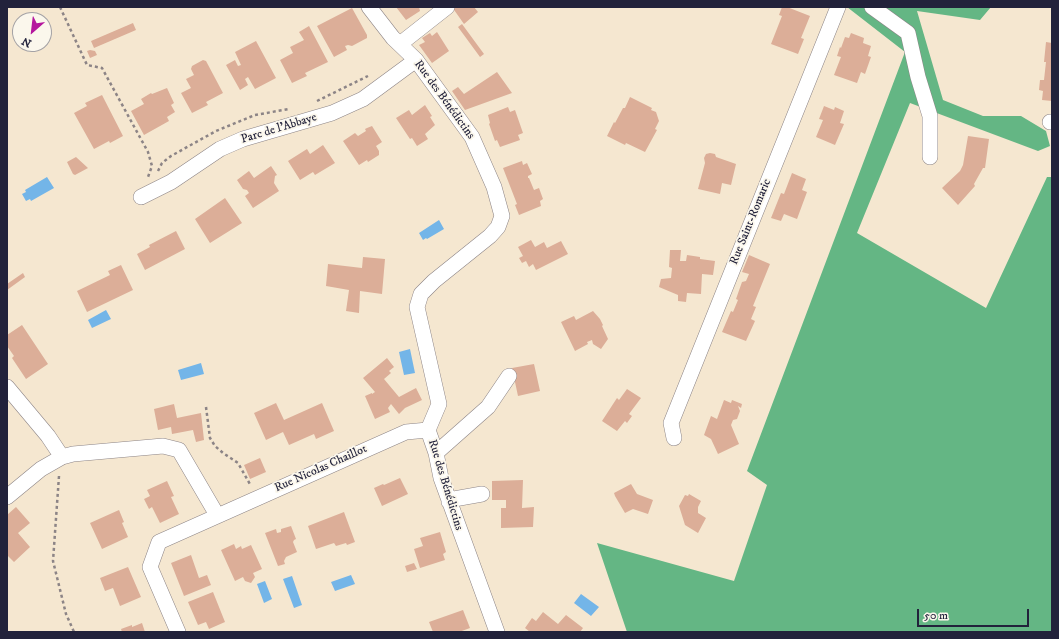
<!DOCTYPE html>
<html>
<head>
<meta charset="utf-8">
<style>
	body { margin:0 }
	#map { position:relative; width:1059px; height:639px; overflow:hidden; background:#f5e7d0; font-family:"IM FELL DW Pica",serif }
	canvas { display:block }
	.frame { position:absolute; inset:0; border:8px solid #22223b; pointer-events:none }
	.north { position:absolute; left:12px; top:12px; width:40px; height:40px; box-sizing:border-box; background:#fbf7ec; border:1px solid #a4a2a5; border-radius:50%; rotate:208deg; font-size:11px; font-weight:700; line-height:16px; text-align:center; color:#22223b }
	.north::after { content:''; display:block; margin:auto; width:14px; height:18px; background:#b5179e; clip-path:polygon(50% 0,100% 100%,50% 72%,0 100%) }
	.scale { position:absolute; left:917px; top:609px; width:112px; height:18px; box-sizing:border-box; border:2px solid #22223b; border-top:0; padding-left:5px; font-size:12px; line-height:14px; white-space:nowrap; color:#22223b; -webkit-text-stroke:3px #fbf7ec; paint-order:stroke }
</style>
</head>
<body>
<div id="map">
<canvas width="1059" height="639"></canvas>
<div class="frame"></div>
<div class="north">N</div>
<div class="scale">50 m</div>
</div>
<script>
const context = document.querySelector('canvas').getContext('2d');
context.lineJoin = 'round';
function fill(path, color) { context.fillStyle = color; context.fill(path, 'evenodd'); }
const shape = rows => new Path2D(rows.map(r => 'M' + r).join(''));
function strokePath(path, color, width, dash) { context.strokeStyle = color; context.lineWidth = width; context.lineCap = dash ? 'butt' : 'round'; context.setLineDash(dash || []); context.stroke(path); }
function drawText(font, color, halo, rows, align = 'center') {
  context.font = font + ' "IM FELL DW Pica",serif'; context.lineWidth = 3.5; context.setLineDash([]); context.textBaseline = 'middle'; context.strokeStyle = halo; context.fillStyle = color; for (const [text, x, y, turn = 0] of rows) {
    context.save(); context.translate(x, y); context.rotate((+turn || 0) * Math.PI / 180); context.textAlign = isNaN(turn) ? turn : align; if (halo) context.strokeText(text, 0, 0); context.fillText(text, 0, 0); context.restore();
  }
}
const forest = shape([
	[847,7,991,7,980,20,917,11,943,100,983,116,1021,116,1046,131,1050,146,1038,151,910,103,857,233,986,308,1047,177,1052,177,1052,632,627,632,597,543,734,581,767,485,747,471,905,52]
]);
const water = shape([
	[47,177,54,188,31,201,30,199,26,201,22,194,26,192,25,190],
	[439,220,444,229,427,239,426,238,423,240,419,233],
	[106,310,111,319,92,328,88,320],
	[410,349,415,373,404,375,399,352],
	[201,363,204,374,181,380,178,370],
	[351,575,355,584,335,591,331,582],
	[292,576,302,605,294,608,283,579],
	[265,581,272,599,264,603,257,584],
	[581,594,599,607,591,616,574,603]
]);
const building = shape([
	[396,7,419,7,420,11,406,20],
	[452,7,474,7,478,12,464,24],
	[782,7,787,7,810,16,801,38,804,39,798,54,771,44,782,16,779,15],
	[352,8,367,35,367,38,352,46,348,45,345,46,347,50,334,57,317,26],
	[133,23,136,30,94,48,91,41],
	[462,24,484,54,480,57,458,27],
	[309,26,328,62,305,73,307,76,292,83,280,60,293,53,290,47,304,40,299,32],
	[437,32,449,51,432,63,419,45,425,42,422,38,430,33,432,36],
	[851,33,864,38,863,43,871,46,868,56,871,57,865,74,861,72,857,83,834,75,841,57,837,56,840,47,841,48,845,37,849,38],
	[256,41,276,78,255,89,248,77,245,79,248,85,240,90,226,65,235,60,238,66,241,65,235,52],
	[1046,42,1052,43,1052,101,1042,100,1043,91,1039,90,1040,80,1044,80,1046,62,1044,62],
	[90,50,95,51,97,55,90,58,87,51],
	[203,60,206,61,223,93,206,102,208,105,192,113,181,93,191,88,186,79,194,75,191,69,192,66],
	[497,72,512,93,465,110,452,91,458,87,464,94],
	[167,88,174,103,171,105,175,112,167,117,169,121,144,135,131,111,144,104,141,99,151,93,152,94],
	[102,95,123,136,110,143,109,141,94,149,74,113,87,106,85,103],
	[630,97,652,108,651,110,656,112,659,121,655,129,657,130,645,152,626,143,625,145,607,136,614,122,615,123,623,108,625,108],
	[425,105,432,116,430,117,435,125,425,134,428,139,417,146,412,138,410,139,396,118,409,110,412,115],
	[824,106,834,110,835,107,844,111,840,123,844,124,835,145,816,137,823,120,819,119],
	[508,107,510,112,515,110,523,133,518,135,520,140,500,147,497,140,495,141,489,124,490,123,488,115],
	[372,126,382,142,376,146,379,151,379,155,368,162,367,160,359,165,343,141,355,133,358,136,366,131,365,129,367,128],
	[968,136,989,139,985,168,983,168,974,184,975,186,958,205,942,188,960,171,963,165],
	[323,145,335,163,315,175,313,172,300,180,288,161,307,149,310,154],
	[710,153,715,154,716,157,736,164,731,185,722,183,720,194,698,189,705,163,704,158,706,154],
	[76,157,88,168,75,175,73,174,67,162],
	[522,161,523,165,527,163,532,174,528,176,528,178,529,178,534,190,539,188,543,199,540,201,541,206,519,215,515,205,517,204,503,168],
	[271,166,277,175,275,176,274,183,279,191,253,208,245,196,249,193,247,190,243,189,237,180,249,171,254,178],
	[792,173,806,179,802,190,807,192,797,219,784,214,781,221,771,218,781,193,784,194],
	[225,198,242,223,210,243,195,219],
	[176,231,185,249,145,270,137,254,150,247,149,245],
	[531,240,535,247,544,242,547,248,561,241,568,254,536,270,533,264,529,267,526,261,522,263,519,258,523,256,518,247],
	[670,250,681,250,680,261,686,261,687,255,700,257,700,259,715,261,713,275,702,274,701,294,687,293,686,302,678,301,678,295,659,287,661,279,671,278,672,268,669,267],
	[749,255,770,264,753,306,756,307,751,319,755,321,746,341,722,332,731,311,733,312,738,300,736,299,742,282,746,281,749,274,742,272],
	[363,257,385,259,382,294,360,291,359,313,346,311,349,290,326,286,328,264,362,268],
	[121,265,133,290,87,312,77,291,110,275,108,271],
	[23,273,25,277,7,290,7,284],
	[593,311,600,319,603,325,602,326,608,339,601,349,593,344,592,340,587,342,588,344,575,351,561,322,574,316,576,320],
	[22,325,48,364,26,379,12,358,14,356,7,346,7,335],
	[387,358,394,367,389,371,391,373,384,379,399,397,416,388,422,400,405,408,399,414,391,404,388,408,390,412,375,419,365,396,372,393,372,394,375,392,363,378],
	[534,364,540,391,518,396,512,368],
	[627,389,641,398,629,414,632,416,627,423,625,421,617,431,602,421,617,398,619,400],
	[724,400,731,403,732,400,742,404,741,408,738,406,740,411,737,419,733,420,731,425,739,444,718,454,711,439,704,435,711,416,717,419],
	[276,403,284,420,322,403,334,431,316,439,314,434,289,445,283,432,266,440,254,413],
	[174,404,177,418,201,413,204,440,196,442,193,430,172,434,171,427,158,430,154,409],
	[260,458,266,472,250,479,244,465],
	[400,478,408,494,382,506,374,488,383,484,384,485],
	[523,480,522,508,534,507,533,527,501,528,501,508,506,508,506,500,492,500,492,481],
	[167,481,174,496,171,497,179,514,160,523,152,507,149,509,144,499,150,496,147,490],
	[631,484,637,494,653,500,648,514,633,509,625,513,615,496,614,493],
	[689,494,701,501,698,507,698,513,706,518,698,533,685,525,679,506,685,495,688,496],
	[16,507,30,523,18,533,30,547,14,562,7,555,7,515],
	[119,510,124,522,122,523,128,537,102,549,90,523],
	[344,512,355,542,347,545,346,543,336,546,334,543,316,549,308,526],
	[291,526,296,539,294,540,293,542,297,552,286,557,284,561,285,564,278,566,265,533,276,529,277,533,281,532,281,529],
	[440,532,446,552,443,554,445,560,420,568,414,549,423,546,420,538],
	[234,544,236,549,241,546,242,549,251,545,262,569,253,573,255,577,251,583,245,581,243,577,235,581,221,550],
	[191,555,199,578,207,575,211,585,184,596,171,563],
	[414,563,417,569,407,572,405,566],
	[128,567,141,597,120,606,113,588,105,591,100,578],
	[213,592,225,622,209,629,206,622,198,625,188,602],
	[463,610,470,628,459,632,433,632,429,622],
	[543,612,558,624,566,615,583,628,580,632,530,632,525,628,532,618,536,621],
	[142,623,145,632,122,632,121,629,132,625,132,627]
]);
const path = shape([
	[60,7,87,65,102,68,148,152,152,166,148,177],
	[317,101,368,76],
	[158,171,162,163,171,156,216,131,255,115,289,109],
	[206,407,210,438,215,446,223,453,238,463,251,486],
	[59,476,53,561,66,614,74,632]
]);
const minor = shape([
	[369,7,393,38,416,60,472,137,494,187,502,216,498,227,490,236,434,281,421,294,417,307,439,404,428,430,436,453,441,478,497,632],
	[872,7,908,33,918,77,930,116,930,157],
	[400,44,447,7],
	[1050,122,1052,122],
	[141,197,171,182,220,149,243,139,332,113,363,99,416,60],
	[7,387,48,436,62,457],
	[674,438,671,423,838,7],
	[436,453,488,407,509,376],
	[7,497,41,469,62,457,73,454,163,446,179,450,217,515],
	[449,502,454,499,482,494],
	[178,632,150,567,159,542,406,432,428,430]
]);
const streetNames = [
	["Rue des Bénédictins",444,100,54],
	["Parc de l'Abbaye",279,129,-17],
	["Rue Saint-Romaric",751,222,-68],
	["Rue Nicolas Chaillot",321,469,-24],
	["Rue des Bénédictins",445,485,73]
];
fill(forest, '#64b684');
fill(water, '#73b5e8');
fill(building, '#dcae98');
strokePath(minor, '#8c8486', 16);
strokePath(path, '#8c8486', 2.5, [3, 3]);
strokePath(minor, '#fff', 15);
drawText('12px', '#22223b', '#fbf7ec', streetNames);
</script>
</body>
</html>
